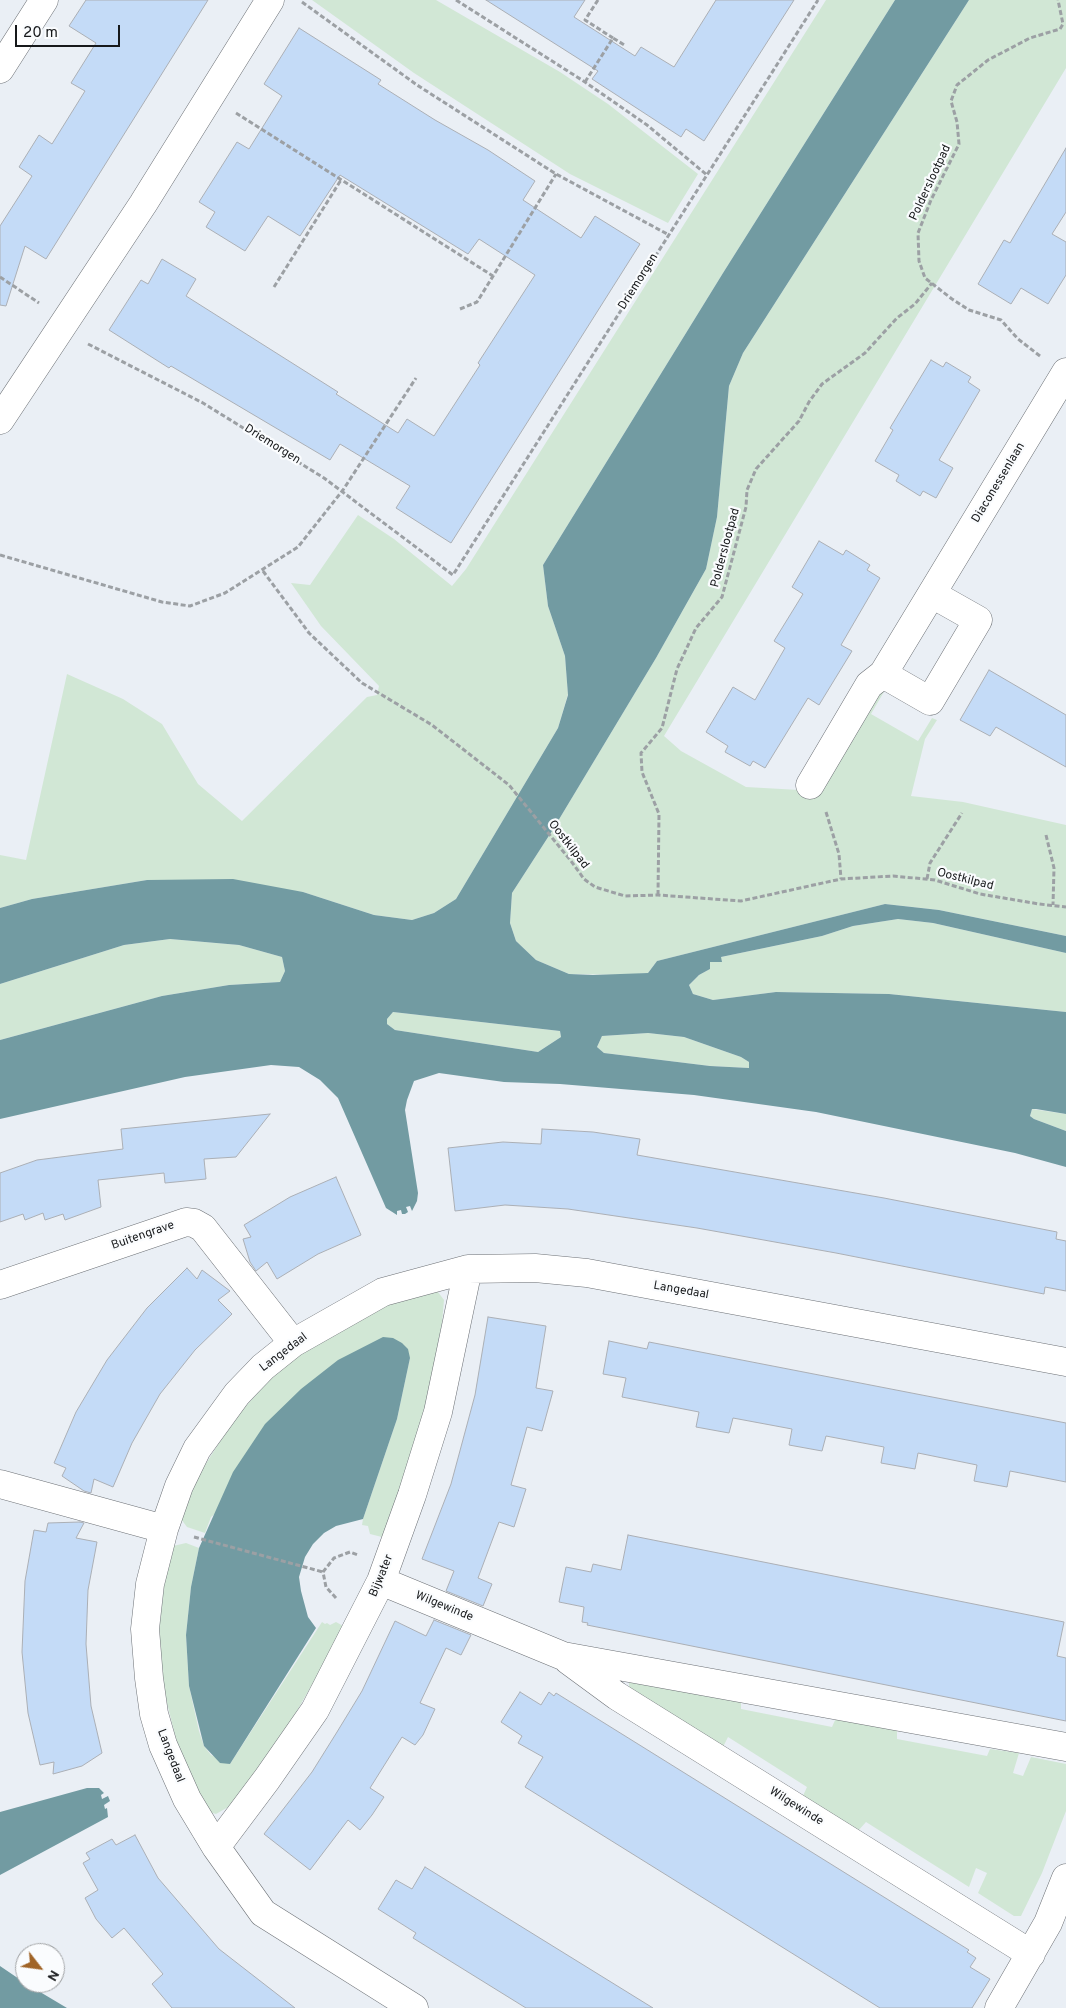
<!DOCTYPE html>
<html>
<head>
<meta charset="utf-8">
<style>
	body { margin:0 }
	#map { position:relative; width:1066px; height:2008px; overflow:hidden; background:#eaeff5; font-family:Overpass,sans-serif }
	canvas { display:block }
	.north { position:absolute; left:15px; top:1943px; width:50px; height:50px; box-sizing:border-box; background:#fafcfe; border:1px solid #9fa1a3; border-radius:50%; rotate:120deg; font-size:14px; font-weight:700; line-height:20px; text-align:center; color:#17191b }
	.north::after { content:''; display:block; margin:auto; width:18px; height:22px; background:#a06427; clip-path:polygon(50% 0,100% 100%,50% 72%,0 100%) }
	.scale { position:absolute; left:15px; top:25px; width:105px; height:22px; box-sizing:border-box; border:2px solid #17191b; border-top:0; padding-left:6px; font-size:15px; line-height:18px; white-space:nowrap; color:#17191b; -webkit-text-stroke:4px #fafcfe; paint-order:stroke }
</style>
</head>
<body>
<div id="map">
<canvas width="1066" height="2008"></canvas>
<div class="north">N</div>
<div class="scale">20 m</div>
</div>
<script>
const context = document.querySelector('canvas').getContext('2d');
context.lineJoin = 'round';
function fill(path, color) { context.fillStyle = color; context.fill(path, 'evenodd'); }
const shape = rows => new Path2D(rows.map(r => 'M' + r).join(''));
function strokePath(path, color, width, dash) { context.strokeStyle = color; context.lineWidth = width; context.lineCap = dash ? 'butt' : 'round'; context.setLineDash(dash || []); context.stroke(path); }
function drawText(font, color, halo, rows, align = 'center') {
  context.font = font + ' Overpass,sans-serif'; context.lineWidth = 4.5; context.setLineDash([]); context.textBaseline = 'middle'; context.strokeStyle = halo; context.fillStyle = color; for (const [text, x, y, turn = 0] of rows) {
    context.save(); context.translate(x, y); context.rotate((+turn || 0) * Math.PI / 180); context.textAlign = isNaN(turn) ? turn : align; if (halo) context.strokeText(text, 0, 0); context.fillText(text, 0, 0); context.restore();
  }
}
const green = shape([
	[312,0,436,0,560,72,608,104,698,174,668,223,570,174,414,73],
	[826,0,895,0,723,273,543,565,548,606,565,656,568,694,558,728,456,899,434,913,412,920,374,915,303,892,147,880,32,899,0,908,0,855,26,860,67,674,123,699,162,724,198,784,242,821,367,697,377,695,379,686,321,626,291,583,310,585,358,515,394,539,452,586,466,569],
	[969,0,1066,0,1066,68,664,736,681,751,746,787,817,791,881,687,885,690,871,714,918,741,932,718,937,720,925,739,911,796,963,802,1066,825,1066,936,939,910,885,904,657,961,648,973,628,975,569,974,536,960,516,941,510,923,512,893,552,831,656,658,706,569,717,517,729,386,743,353],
	[898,919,933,923,1066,953,1066,1012,889,994,776,992,713,1000,693,994,689,985,699,975,710,969,710,962,721,957,822,936,853,926],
	[170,939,239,945,282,957,285,971,280,982,229,985,162,996,0,1040,0,984,124,945],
	[393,1012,560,1031,561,1037,538,1052,395,1030,387,1024,387,1019],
	[648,1033,684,1037,741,1057,749,1062,749,1068,710,1066,604,1053,597,1047,602,1036],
	[1032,1109,1066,1114,1066,1131,1034,1119,1030,1116],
	[432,1291,438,1292,444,1300,442,1323,427,1401,403,1483,382,1537,370,1534,368,1526,362,1525,363,1519,397,1419,410,1358,211,1517,205,1533,187,1527,181,1519,198,1476,235,1418,274,1375,307,1346,394,1301],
	[186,1543,199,1548,191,1587,186,1635,189,1686,199,1731,204,1746,211,1755,230,1764,322,1622,325,1624,327,1623,330,1625,336,1622,345,1627,290,1723,264,1761,230,1806,216,1814,206,1811,190,1776,176,1739,162,1683,159,1631,164,1586,173,1546],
	[629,1681,741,1699,741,1709,832,1727,836,1718,897,1730,897,1739,987,1756,990,1749,1019,1753,1013,1773,1023,1776,1031,1757,1066,1764,1066,1811,1042,1873,1021,1916,1014,1916,978,1893,987,1873,976,1868,969,1887,866,1822,858,1831,802,1798,807,1787,728,1737,723,1747,629,1689]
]);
const water = shape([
	[895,0,969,0,743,353,729,386,717,517,706,569,656,658,552,831,512,893,510,923,516,941,536,960,569,974,593,975,648,973,657,961,885,904,939,910,1066,936,1066,953,933,923,898,919,853,926,822,936,721,957,722,962,710,962,710,969,699,975,689,985,693,994,713,1000,776,992,889,994,1066,1012,1066,1114,1036,1109,1032,1109,1030,1116,1034,1119,1066,1131,1066,1167,1015,1153,816,1112,694,1095,560,1084,504,1082,439,1073,414,1081,407,1100,405,1110,418,1193,417,1201,412,1211,410,1206,406,1207,408,1212,405,1214,402,1214,401,1210,397,1211,397,1215,386,1208,338,1098,320,1080,299,1067,271,1065,185,1077,0,1119,0,1040,162,996,229,985,280,982,285,971,282,957,239,945,170,939,124,945,0,984,0,908,32,899,147,880,233,879,303,892,374,915,412,920,434,913,456,899,558,728,568,695,565,656,548,606,543,565,723,273],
	[393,1012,560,1031,561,1037,538,1052,395,1030,387,1024,387,1019],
	[648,1033,684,1037,741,1057,749,1062,749,1068,710,1066,604,1053,597,1047,602,1036],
	[383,1337,393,1338,402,1343,408,1349,410,1358,397,1419,363,1519,336,1526,324,1533,313,1544,305,1557,299,1577,301,1591,308,1617,316,1628,230,1764,220,1763,204,1746,189,1686,186,1635,191,1587,199,1548,233,1472,265,1424,301,1389,338,1360],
	[87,1788,99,1788,104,1793,101,1795,102,1799,108,1796,110,1801,104,1805,105,1809,107,1808,108,1817,0,1875,0,1812],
	[0,1966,25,1983,67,2008,0,2008]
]);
const building = shape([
	[86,0,208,0,46,259,25,246,6,306,0,305,0,226,32,176,19,167,39,135,52,144,85,91,71,83,96,43,69,26,86,0],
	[486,0,585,0,574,17,635,56,641,47,674,67,716,0,794,0,704,141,686,129,681,137,592,79,598,71,486,0],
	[299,28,381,80,378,84,435,120,488,150,535,181,523,200,581,238,595,216,640,244,451,543,396,508,410,486,340,444,330,460,171,366,169,368,109,330,141,280,148,284,162,259,196,279,186,296,338,392,336,394,398,433,407,419,434,436,480,365,478,363,535,275,479,239,468,254,340,175,300,236,268,216,245,251,206,227,215,212,199,202,237,142,249,149,282,96,264,84,299,28],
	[1066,148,1066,212,1052,234,1066,242,1066,275,1048,304,1021,288,1011,304,978,284,1004,240,1010,243,1066,148],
	[931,360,943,367,946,362,971,377,968,382,980,390,939,460,953,468,936,498,923,491,920,496,896,481,899,475,875,461,893,430,890,428,931,360],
	[819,541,843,555,846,550,870,565,867,570,880,578,841,645,852,651,819,705,808,698,765,768,753,761,750,766,725,752,728,746,706,732,733,687,755,700,785,648,774,641,803,594,792,587,819,541],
	[989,670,1066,715,1066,767,996,727,990,736,960,720,989,670],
	[270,1114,236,1157,204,1159,206,1179,165,1183,164,1173,98,1180,101,1207,65,1220,63,1214,45,1220,43,1213,25,1220,23,1214,0,1222,0,1173,37,1160,123,1149,121,1129,270,1114],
	[542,1129,593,1132,640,1139,637,1155,884,1198,1057,1232,1056,1239,1066,1241,1066,1291,1045,1287,1044,1294,836,1253,697,1228,568,1209,505,1205,455,1211,448,1148,503,1142,541,1144,542,1129],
	[336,1177,361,1235,318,1254,277,1279,267,1262,256,1271,250,1262,243,1239,251,1237,244,1225,290,1197,336,1177],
	[187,1268,197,1279,202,1270,230,1291,218,1300,232,1314,195,1350,160,1394,132,1443,113,1487,94,1479,91,1493,84,1491,62,1476,66,1468,54,1463,76,1412,107,1360,147,1308,187,1268],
	[488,1317,546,1326,536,1388,553,1391,542,1431,527,1427,511,1485,526,1489,514,1527,499,1522,478,1578,492,1584,483,1606,446,1591,454,1571,422,1559,451,1484,475,1395,488,1317],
	[609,1341,647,1349,649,1342,1066,1423,1066,1482,1010,1471,1007,1487,974,1481,977,1465,918,1453,915,1469,881,1463,884,1447,826,1436,822,1451,789,1445,792,1429,733,1418,729,1433,696,1427,699,1412,622,1397,626,1378,603,1374,609,1341],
	[80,1522,84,1523,76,1538,97,1542,88,1590,86,1644,91,1706,102,1753,82,1766,53,1774,54,1762,40,1765,28,1713,22,1652,25,1581,34,1530,46,1532,48,1523,80,1522],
	[628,1535,1064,1622,1057,1656,1066,1658,1066,1721,587,1625,588,1623,582,1622,584,1607,559,1602,566,1567,591,1572,593,1564,621,1570,628,1535],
	[434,1620,471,1635,461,1655,446,1648,420,1703,435,1709,423,1735,415,1745,402,1737,370,1788,384,1797,372,1815,360,1830,348,1820,310,1870,264,1834,312,1772,337,1732,362,1691,395,1621,426,1636,434,1620],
	[520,1692,541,1705,549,1692,554,1696,556,1693,969,1950,967,1952,976,1958,970,1967,990,1979,972,2008,880,2008,525,1787,543,1757,518,1743,522,1736,501,1722,520,1692],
	[135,1835,158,1878,219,1949,295,2008,172,2008,152,1984,163,1974,124,1928,112,1938,96,1919,85,1898,98,1890,83,1863,90,1859,86,1853,112,1839,116,1845,135,1835],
	[425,1867,509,1919,653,2008,526,2008,413,1938,416,1933,378,1909,396,1880,412,1889,425,1867]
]);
const path = shape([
	[456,0,585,82,647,125,707,175],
	[598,0,585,20,613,38],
	[302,2,417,85,556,174,669,235],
	[585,82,613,38,626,46],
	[236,113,493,276],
	[0,277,39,303],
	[274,287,341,180],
	[460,309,477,302,556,174],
	[88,344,203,403,324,478,453,575,818,0],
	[1040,356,1018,339,1001,320,969,310,952,299,925,278,919,261,918,233,931,200,959,144,957,122,951,101,957,85,988,60,1030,38,1060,29,1063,24,1058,0],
	[0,555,162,602,190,606,225,593,298,547,343,490,416,378],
	[263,571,309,633,362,683,432,725,509,785,571,861,584,879,595,887,625,896,658,895,741,901,841,879,893,876,935,880,980,894,1039,904,1066,907],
	[826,812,839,854,841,879],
	[1046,835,1054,868,1053,905],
	[927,879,930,863,962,813],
	[658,895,659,814,642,772,641,753,662,728,677,669,696,628,722,597,746,507,747,490,756,469,799,421,809,402,822,384,865,353,897,318,915,304,932,283],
	[194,1537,323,1572],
	[336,1598,326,1587,323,1572,334,1558,350,1552,358,1555]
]);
const minor = shape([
	[0,69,44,0],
	[0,420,143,204,270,0],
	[932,594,978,620,930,701,883,674,1066,372],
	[810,785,869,685,883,674],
	[0,1285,186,1222,194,1223,203,1228,293,1343],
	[0,1484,164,1529],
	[381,1581,563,1656,1066,1747],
	[568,1660,617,1696,1031,1954],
	[216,1847,267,1779,315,1710,381,1581,412,1495,438,1412,468,1269],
	[414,2008,263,1913,216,1847,187,1799,163,1745,154,1714,149,1678,145,1629,150,1584,164,1529,179,1486,197,1449,237,1394,263,1367,293,1343,383,1292,468,1269,535,1268,587,1273,1066,1362],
	[999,2008,1048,1923,1066,1878]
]);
const streetNames = [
	["Polderslootpad",931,183,-65],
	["Driemorgen",639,282,-58],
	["Driemorgen",272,445,32],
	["Diaconessenlaan",999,483,-59],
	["Polderslootpad",726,548,-75],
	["Oostkilpad",568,845,52],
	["Oostkilpad",965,880,14],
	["Buitengrave",143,1236,-19],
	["Langedaal",681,1291,10],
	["Langedaal",284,1353,-37],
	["Bijwater",382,1576,-68],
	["Wilgewinde",444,1607,22],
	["Langedaal",170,1756,69],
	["Wilgewinde",796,1807,32]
];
fill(green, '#d1e7d5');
fill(water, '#729ba2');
fill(building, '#c4dbf7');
strokePath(building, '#abafb5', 1);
strokePath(minor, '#6d7176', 29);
strokePath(path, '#9ca0a4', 3, [5, 2.5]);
strokePath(minor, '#fff', 28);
drawText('12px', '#17191b', '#fafcfe', streetNames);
</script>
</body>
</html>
